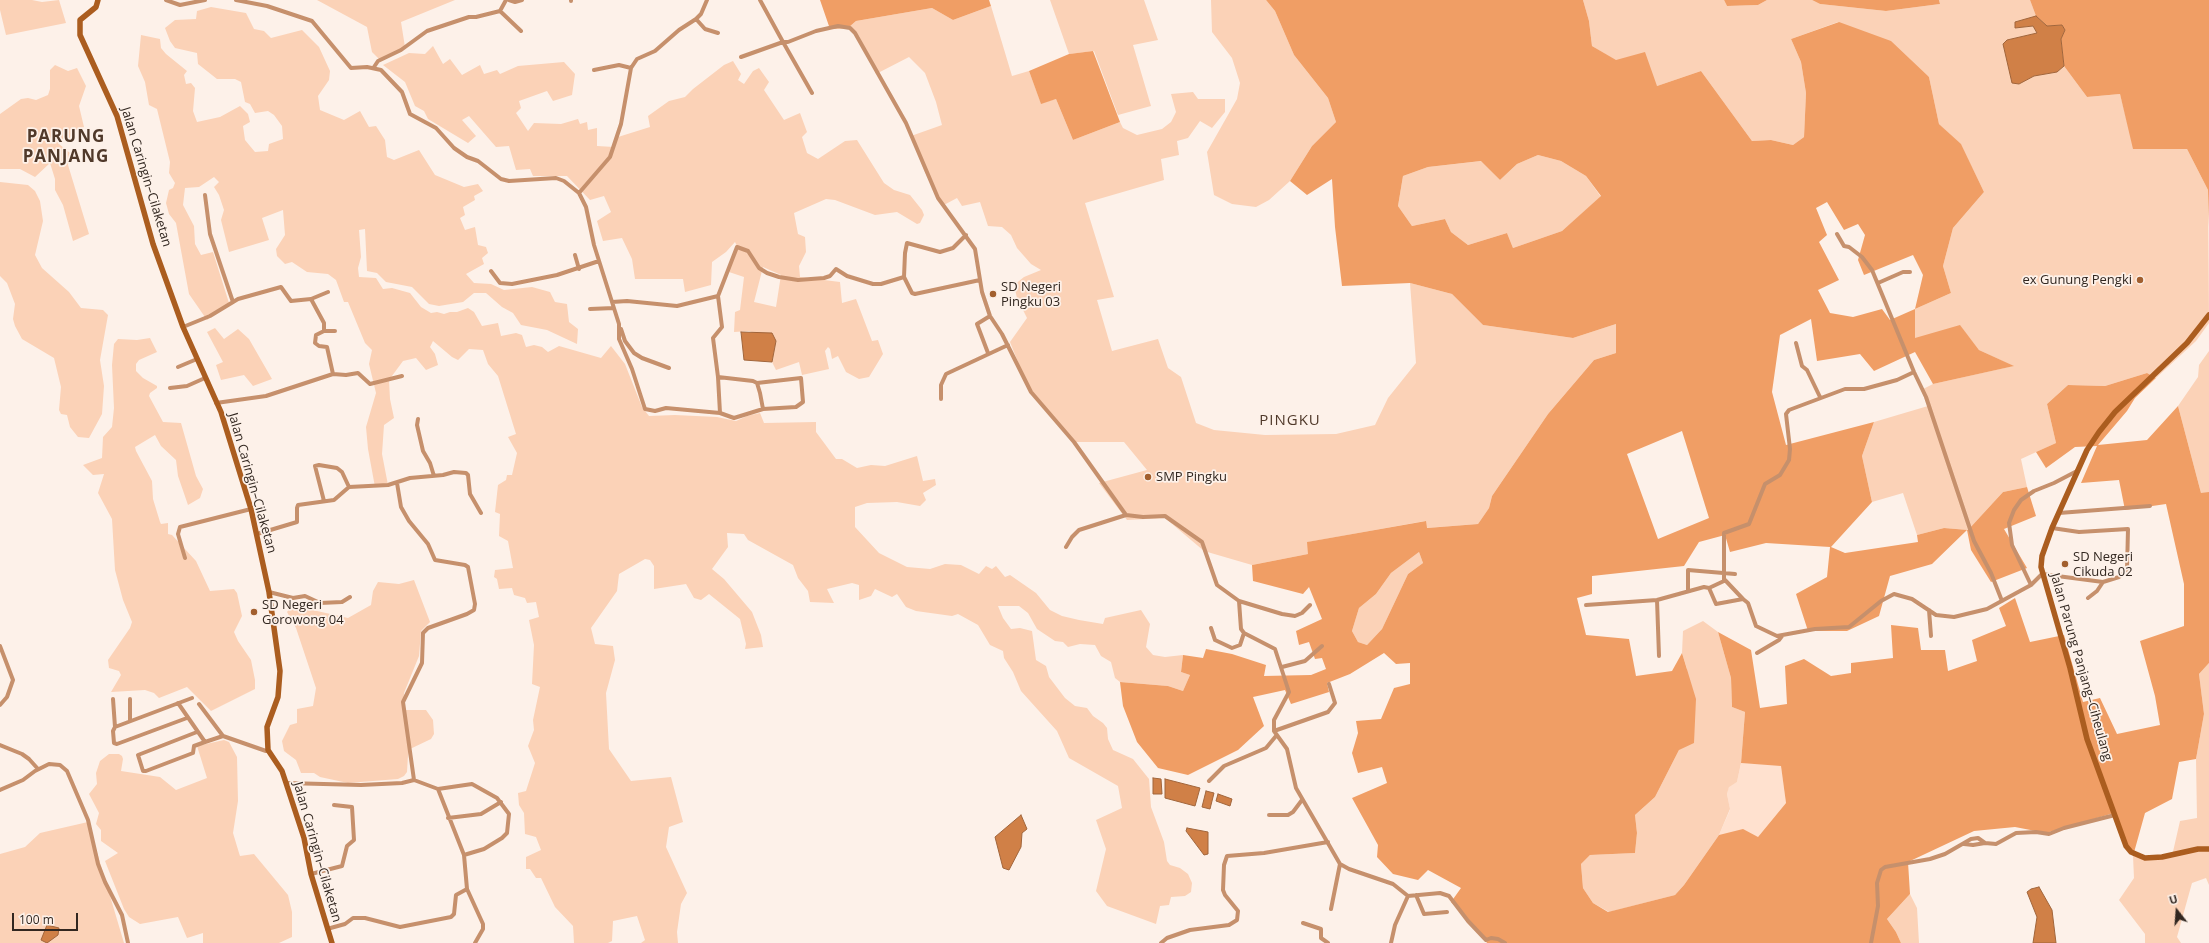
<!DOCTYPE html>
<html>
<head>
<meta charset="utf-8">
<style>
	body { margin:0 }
	#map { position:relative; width:2209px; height:943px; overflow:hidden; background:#fdf1e9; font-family:"Open Sans",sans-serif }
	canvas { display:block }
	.north { position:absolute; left:2157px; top:891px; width:40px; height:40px; -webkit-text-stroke:3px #fdf1e9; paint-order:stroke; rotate:343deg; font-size:11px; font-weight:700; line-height:16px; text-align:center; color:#322720 }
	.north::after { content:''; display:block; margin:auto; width:14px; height:18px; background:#322720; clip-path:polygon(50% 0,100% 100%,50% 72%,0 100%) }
	.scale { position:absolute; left:12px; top:913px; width:66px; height:18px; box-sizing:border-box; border:2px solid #322720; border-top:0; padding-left:5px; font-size:12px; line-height:14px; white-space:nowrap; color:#322720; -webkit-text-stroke:3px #fdf1e9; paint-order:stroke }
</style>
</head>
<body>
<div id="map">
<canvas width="2209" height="943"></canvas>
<div class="north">U</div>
<div class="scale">100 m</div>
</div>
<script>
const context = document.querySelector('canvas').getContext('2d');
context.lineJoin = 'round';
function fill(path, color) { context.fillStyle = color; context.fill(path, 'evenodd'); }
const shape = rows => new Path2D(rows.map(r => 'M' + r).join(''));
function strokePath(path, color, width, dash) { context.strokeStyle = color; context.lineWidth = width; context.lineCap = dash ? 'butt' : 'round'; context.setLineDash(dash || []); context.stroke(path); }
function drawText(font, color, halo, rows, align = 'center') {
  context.font = font + ' "Open Sans",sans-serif'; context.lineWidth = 3.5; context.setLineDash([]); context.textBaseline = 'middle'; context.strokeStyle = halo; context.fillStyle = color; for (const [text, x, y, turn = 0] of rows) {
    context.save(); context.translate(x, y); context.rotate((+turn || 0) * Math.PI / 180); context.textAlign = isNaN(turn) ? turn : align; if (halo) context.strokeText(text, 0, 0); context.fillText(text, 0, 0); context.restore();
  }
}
const built = shape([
	[1741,763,1781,765,1786,803,1758,837,1719,835,1730,810,1727,794,1729,786,1737,782]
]);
const green = shape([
	[0,0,32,0,42,2,59,0,66,23,6,35,0,10],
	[317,0,455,0,401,22,405,47,380,60,372,52,367,27],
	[1050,0,1144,0,1158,40,1133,45,1151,106,1118,115,1094,51,1069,54],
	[1211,0,1266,0,1275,11,1294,55,1328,98,1336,122,1312,146,1290,181,1269,200,1256,207,1232,204,1214,195,1207,152,1237,99,1240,83,1232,58,1212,32],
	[1583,0,1724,0,1727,6,1758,5,1767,0,1812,0,1820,4,1886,11,1940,4,1939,0,2030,0,2036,16,2016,22,2015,28,2033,26,2037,33,2007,40,2019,84,2034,76,2057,72,2064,66,2087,97,2120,94,2134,149,2187,149,2208,190,2209,323,2196,341,2156,378,2147,373,2105,386,2068,385,2047,404,2056,443,2021,459,2027,487,2003,492,1968,530,1944,528,1917,535,1903,493,1872,502,1862,456,1874,422,1928,406,1921,390,1933,384,2013,366,1979,350,1960,326,1915,339,1915,309,1951,293,1943,266,1953,228,1984,192,1961,145,1939,124,1929,77,1838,22,1791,39,1801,62,1806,93,1804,137,1793,145,1771,140,1752,141,1701,71,1657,86,1592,46,1589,21],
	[991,6,1012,76,1029,71,1041,103,1056,99,1073,140,1120,122,1123,128,1137,135,1162,129,1171,122,1176,112,1171,94,1193,92,1198,99,1225,99,1225,112,1212,128,1200,121,1188,138,1177,141,1179,155,1161,159,1164,180,1085,203,1114,297,1097,300,1112,351,1158,339,1168,368,1181,377,1196,423,1214,430,1265,435,1336,434,1375,425,1388,398,1416,363,1410,283,1452,294,1483,325,1573,338,1616,324,1616,353,1594,360,1548,414,1492,496,1489,508,1478,524,1426,528,1425,521,1308,542,1308,554,1252,565,1204,551,1165,518,1127,520,1099,483,1147,470,1124,442,1073,442,1028,387,1010,342,1027,318,1017,298,1014,285,1024,277,1041,270,1031,264,1017,248,1011,235,1002,227,988,226,980,202,962,206,957,198,942,206,924,170,911,136,942,125,936,102,925,73,909,57,876,74,859,36,848,28,856,21,932,8,953,20],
	[211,7,246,13,254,29,264,31,271,38,302,30,319,47,330,71,329,80,318,96,320,110,344,120,360,111,369,127,376,126,385,140,387,157,394,160,419,150,435,175,464,187,478,184,483,191,474,196,475,200,463,207,465,215,460,218,465,230,475,227,478,245,486,247,488,253,482,258,484,264,466,274,474,283,491,284,504,290,532,287,550,292,555,302,567,304,569,322,578,329,577,344,547,330,521,325,513,313,502,307,486,293,474,293,463,302,439,306,429,304,412,287,386,282,377,273,367,271,365,229,359,230,361,257,358,268,359,277,376,278,383,289,392,288,410,293,421,307,431,313,437,312,444,314,450,312,457,312,468,308,474,312,482,326,498,323,501,336,516,333,522,335,526,347,534,345,542,347,548,352,559,346,601,358,611,346,625,364,642,407,649,416,675,415,717,417,736,421,747,416,760,413,764,423,816,422,816,432,836,459,842,459,857,468,871,465,885,466,917,456,923,481,935,479,936,485,923,493,926,500,920,506,897,502,867,503,855,507,855,527,879,553,907,567,930,569,945,564,961,565,979,574,986,566,992,569,996,566,1005,577,1010,575,1036,593,1050,610,1062,616,1079,620,1103,624,1105,618,1141,610,1150,624,1146,647,1153,655,1165,657,1183,655,1181,672,1190,675,1183,691,1168,686,1120,682,1115,678,1111,662,1101,656,1095,645,1080,644,1068,647,1063,642,1055,641,1037,629,1028,613,1019,606,998,606,1003,618,1011,629,1020,628,1032,631,1036,660,1046,666,1049,677,1065,698,1075,706,1087,708,1093,716,1103,723,1107,728,1108,739,1113,750,1133,759,1149,779,1151,807,1164,842,1167,861,1170,865,1180,868,1188,874,1192,883,1191,892,1185,896,1171,897,1169,905,1160,906,1156,924,1107,906,1096,891,1106,849,1096,820,1122,808,1118,786,1069,758,1057,731,1021,691,1013,672,1004,658,1003,651,990,645,978,625,958,614,952,616,916,611,906,607,897,594,892,597,875,589,871,596,859,600,859,585,852,583,827,589,834,603,810,602,808,591,798,578,793,565,748,540,744,534,727,533,728,547,712,569,724,579,752,612,761,635,763,647,745,649,746,644,740,619,709,594,701,600,694,598,686,584,654,589,654,566,650,560,645,559,619,574,617,591,591,628,595,644,613,646,615,660,606,693,609,749,631,781,671,777,683,822,669,827,666,847,687,893,681,904,677,932,678,943,641,943,645,940,637,916,613,921,612,941,608,943,574,943,573,926,555,907,541,878,536,878,530,869,526,869,526,857,541,850,536,837,525,834,524,813,519,805,518,793,526,791,535,763,528,746,534,730,533,720,540,687,532,684,534,645,529,620,539,617,536,602,527,603,525,598,514,595,512,588,499,589,497,579,494,577,495,570,513,568,508,541,499,536,500,514,495,512,498,485,506,480,507,475,512,475,517,453,508,437,516,434,498,376,488,364,483,350,469,349,458,360,452,357,433,341,430,347,435,354,438,365,426,370,416,358,403,361,389,380,390,399,394,418,384,425,382,454,388,485,375,487,368,449,366,427,376,393,369,364,372,350,365,343,348,302,344,302,336,280,328,274,307,272,292,262,285,264,277,256,276,249,285,235,283,210,262,218,269,240,229,252,221,220,224,210,219,195,214,187,219,182,214,177,199,187,185,188,183,205,194,226,195,244,201,255,213,252,229,303,207,320,189,294,176,223,169,214,166,203,169,190,173,188,175,183,169,173,170,162,157,109,149,105,145,82,138,66,141,35,160,39,161,48,166,54,187,71,184,75,186,84,191,83,195,88,193,111,197,122,220,117,240,106,248,114,250,122,243,126,245,140,255,152,268,151,269,144,283,139,282,126,274,115,268,111,255,113,250,104,245,102,241,82,235,79,217,79,198,64,197,53,175,48,170,41,165,28,175,20,196,19,197,11],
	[433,46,443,64,450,59,462,75,480,65,484,74,497,70,500,74,518,66,564,62,575,74,572,95,553,101,547,91,519,101,521,108,516,113,528,131,534,123,561,124,578,119,580,124,587,122,588,130,597,128,597,146,614,147,618,137,650,127,648,116,669,101,685,97,693,89,724,65,733,61,741,74,738,80,744,84,753,71,759,68,769,82,764,90,784,120,800,113,807,132,802,137,807,153,818,159,845,141,857,140,884,183,894,190,910,195,922,210,924,215,920,223,917,224,897,212,875,215,835,200,826,199,794,213,798,234,805,237,806,252,799,266,800,277,840,282,842,303,856,299,872,341,878,340,883,354,869,377,859,379,846,372,838,356,832,359,830,349,828,347,825,351,829,369,802,375,799,362,776,370,772,362,776,341,749,331,734,332,735,312,740,310,744,277,729,272,737,246,735,242,726,252,712,262,711,285,685,292,683,279,635,279,632,259,622,238,603,241,597,221,611,212,604,196,590,200,567,176,533,176,530,169,516,170,509,146,496,147,469,116,462,120,476,136,468,143,428,119,424,111,415,106,405,82,383,65,409,53,425,54],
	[763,267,781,275,776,307,754,302],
	[55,65,68,71,77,68,86,86,79,106,84,127,72,132,70,138,58,140,59,144,70,153,68,165,89,234,73,241,63,205,55,190,55,179,50,163,35,177,20,169,0,169,0,114,21,99,28,98,36,100,48,95,50,89,50,70],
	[1538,155,1561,161,1586,176,1601,197,1562,231,1513,248,1507,233,1468,245,1451,232,1445,219,1412,226,1398,206,1403,176,1428,167,1482,161,1500,180,1517,164],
	[0,182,28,185,35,191,40,201,43,221,35,255,42,268,69,292,81,308,103,310,108,315,100,360,104,386,102,414,89,438,78,437,70,427,67,415,61,414,59,410,61,387,54,358,22,339,15,326,13,319,15,304,7,283,0,276],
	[215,328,224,339,238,329,249,339,272,379,253,386,244,375,221,380,216,365,223,362,207,332],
	[150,338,157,352,139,360,136,364,136,371,143,378,157,386,157,388,150,393,149,396,163,422,181,423,196,476,203,489,200,498,188,505,178,476,176,460,161,446,155,435,135,447,136,451,152,481,153,499,160,522,161,524,168,523,168,534,172,535,196,561,210,591,234,589,237,593,242,616,234,632,238,641,251,660,255,680,255,689,211,711,187,687,159,698,154,693,145,690,111,692,121,675,119,671,109,668,108,660,130,628,132,622,123,600,115,570,112,519,98,493,104,474,93,475,83,465,102,458,103,437,112,427,114,408,112,365,114,344,118,339,137,340],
	[2209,351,2209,509,2201,493,2178,406,2198,377,2199,365],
	[1419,552,1423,563,1408,574,1382,629,1367,645,1358,642,1352,631,1359,608,1376,594,1391,573],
	[414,580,430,622,421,631,419,656,404,693,403,710,426,710,433,720,434,734,431,739,410,749,408,755,407,772,404,776,398,779,348,783,320,777,314,773,301,773,296,760,284,751,282,741,290,725,297,723,297,709,313,706,316,688,296,628,287,612,291,607,295,606,348,618,371,605,373,591,378,582,399,584],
	[1703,621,1718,632,1731,678,1732,707,1745,712,1741,763,1737,782,1729,787,1727,794,1730,809,1719,835,1684,885,1675,895,1609,912,1593,903,1583,888,1581,864,1590,855,1635,853,1637,833,1635,815,1655,797,1679,750,1687,669,1682,653,1683,631],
	[2209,663,2209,885,2206,878,2192,883,2177,937,2181,943,2145,943,2145,934,2119,900,2134,878,2133,856,2172,856,2180,821,2197,818,2196,759,2204,714,2199,674],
	[224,740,229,742,237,757,238,801,233,833,239,853,240,856,254,854,288,895,292,912,292,937,279,943,203,943,203,933,187,938,178,917,140,924,129,917,124,909,105,861,118,853,101,841,101,830,96,824,99,813,89,794,97,784,96,773,100,761,109,754,119,754,122,756,123,759,121,771,160,777,176,790,207,778,197,746],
	[88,822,124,943,0,943,0,854,25,847,40,833],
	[1910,894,1917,908,1919,943,1901,943,1896,932,1887,919]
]);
const forest = shape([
	[820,0,989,0,991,6,953,20,932,8,856,21,848,28,830,29],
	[1266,0,1583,0,1589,21,1592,46,1616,60,1645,52,1657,86,1701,71,1752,141,1771,140,1793,145,1804,137,1806,93,1801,62,1791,39,1839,22,1891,41,1929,77,1939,124,1961,144,1984,192,1953,228,1943,266,1951,293,1915,309,1915,338,1960,325,1979,350,2014,366,1933,384,1915,352,1874,371,1860,354,1817,361,1811,319,1780,335,1772,392,1786,445,1874,422,1862,456,1872,502,1831,547,1845,553,1918,542,1917,535,1944,528,1968,530,2003,492,2027,487,2036,516,2004,529,2027,568,1991,582,1971,550,1967,530,1932,564,1890,576,1879,616,1847,631,1808,631,1796,594,1827,577,1830,547,1766,543,1730,552,1725,535,1699,542,1684,566,1592,576,1592,594,1577,598,1586,635,1629,639,1636,676,1672,671,1682,653,1696,699,1694,743,1679,750,1655,797,1635,815,1637,833,1635,853,1590,855,1581,864,1583,888,1593,903,1608,912,1675,895,1684,885,1719,835,1743,829,1758,837,1786,803,1781,766,1741,763,1745,712,1732,707,1731,678,1718,632,1751,650,1760,708,1787,704,1785,666,1804,659,1831,676,1851,673,1851,663,1893,658,1891,625,1918,628,1921,650,1945,650,1948,671,1977,661,1972,640,2006,626,1999,608,2015,598,2030,642,2064,635,2083,702,2100,698,2117,734,2160,725,2155,696,2140,641,2184,626,2184,584,2166,504,2125,510,2119,480,2081,483,2097,446,2075,447,2046,468,2036,452,2056,443,2047,404,2068,385,2105,386,2147,373,2156,378,2135,398,2127,411,2098,445,2147,440,2178,406,2201,493,2209,492,2209,663,2199,674,2204,714,2196,759,2179,762,2172,799,2145,813,2133,856,2114,813,2046,833,2015,827,1974,831,1908,862,1910,894,1887,919,1896,932,1901,943,1487,943,1482,935,1451,902,1461,888,1428,870,1418,880,1393,874,1377,857,1378,845,1352,798,1387,783,1382,767,1358,773,1352,753,1358,733,1356,721,1381,719,1394,688,1410,684,1410,663,1396,664,1384,653,1350,674,1327,683,1329,692,1291,704,1285,690,1253,697,1264,726,1238,750,1188,775,1158,768,1137,742,1123,706,1120,682,1168,686,1183,691,1190,675,1181,672,1183,655,1203,658,1206,649,1232,654,1266,665,1264,676,1311,675,1326,669,1322,658,1315,659,1309,642,1299,645,1296,631,1322,619,1309,587,1303,594,1253,581,1252,565,1308,554,1307,542,1426,521,1427,528,1478,524,1489,508,1492,496,1548,414,1594,360,1616,353,1616,324,1573,338,1483,325,1452,294,1410,283,1342,286,1335,227,1332,179,1307,195,1290,181,1312,146,1336,122,1328,98,1294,55,1275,11],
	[1538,155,1561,161,1586,176,1601,196,1562,231,1513,248,1507,233,1468,245,1451,232,1445,219,1412,226,1398,206,1403,176,1428,167,1481,161,1500,180,1517,164],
	[1827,202,1844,230,1858,224,1865,235,1858,260,1864,275,1913,255,1923,275,1915,309,1890,320,1882,309,1853,317,1830,313,1818,290,1839,280,1819,242,1827,235,1816,208],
	[1682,431,1709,518,1658,539,1627,454],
	[1419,552,1423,563,1408,574,1382,629,1367,645,1358,642,1352,631,1359,608,1376,594,1391,573],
	[1724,0,1767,0,1758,5,1727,6],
	[1812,0,1939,0,1940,4,1886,11,1820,4],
	[2030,0,2209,0,2209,227,2208,190,2187,149,2133,149,2120,94,2087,97,2064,66,2061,39,2065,30,2062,25,2047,26,2036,16],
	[1093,51,1120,122,1073,140,1056,99,1041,104,1029,71,1069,54]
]);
const water = shape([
	[2036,16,2047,26,2062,25,2065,30,2061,39,2064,66,2057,72,2034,76,2019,84,2012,83,2003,44,2007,40,2037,33,2033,26,2015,28,2015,22,2036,16],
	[741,332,772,333,776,341,772,362,744,360,741,332],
	[1153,778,1161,779,1162,794,1153,794,1153,778],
	[1165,779,1200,788,1195,806,1165,798,1165,779],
	[1206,791,1214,793,1210,809,1202,807,1206,791],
	[1218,794,1232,799,1230,806,1216,801,1218,794],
	[1021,815,1027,829,1022,833,1021,847,1009,870,1003,868,995,837,1021,815],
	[1187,828,1208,832,1208,854,1204,855,1186,831,1187,828],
	[2039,887,2052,910,2056,943,2033,943,2037,917,2027,892,2031,889,2039,887],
	[47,925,59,928,58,935,47,943,41,940,47,925]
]);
const street = shape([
	[166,0,180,5,205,0],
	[236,0,267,6,312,21,351,68,367,67,381,70,402,92,410,114,436,128,454,148,467,157,478,161,501,179,509,181,556,178,564,181,579,193,586,207,594,245,619,324,619,339,632,369,645,409,655,411,666,408,720,413,734,418,763,409,796,407,803,402,801,378,757,383],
	[506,0,500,11,521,31],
	[509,0,515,2,522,0],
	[571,0,571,1],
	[760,0,783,42,788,42,816,31,838,26,850,28,855,33,906,123,938,198,975,249,982,292,990,316,1002,334,1031,392,1074,442,1126,515,1143,517,1165,516,1202,542,1217,585,1239,601,1241,629,1244,633,1275,649,1289,692,1274,720,1274,731,1287,749,1296,788,1340,864,1349,869,1393,884,1408,896,1440,893,1449,896,1468,921,1486,940,1491,938,1498,939,1505,943],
	[696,19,705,29,718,33],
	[741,57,783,42,812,93],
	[374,67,378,61,401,50,427,31,469,17,476,17,500,11],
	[594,70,619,65,631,68],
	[579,193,610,157,621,124,631,68,637,59,655,51,679,30,696,19,701,14,707,0],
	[205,195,210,234,233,302],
	[1837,234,1844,246,1849,247,1862,257,1872,270,1914,372,1926,397,1974,541,1991,573,2002,601],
	[575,255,579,269],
	[491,271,500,283,512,284,557,275,599,261],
	[904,277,905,253,907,243,940,252,953,248,966,235],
	[1878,283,1903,272,1910,272],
	[311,299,328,292],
	[612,302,627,301,677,306,718,296],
	[590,309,614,308],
	[183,327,210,316,238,299,281,287,291,301,311,299,324,323,324,331,316,335,315,343,319,346,327,347,333,374],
	[621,329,625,341,634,353,642,358,669,368],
	[324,331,335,331],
	[1796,343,1802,366,1807,370,1820,397],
	[988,353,977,324,990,316],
	[178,367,197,359],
	[718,377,753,381,757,383,760,393,763,409],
	[170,388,187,386,205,378],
	[941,399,941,385,946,374,1008,345],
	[216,403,266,396,333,374,346,375,358,373,370,384,402,376],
	[720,413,718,377,713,338,722,327,718,296,737,247,748,251,759,268,767,273,779,277,798,280,824,278,830,276,836,269,847,276,873,284,881,284,904,277,912,293,915,294,980,280],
	[418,419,417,425,423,451,430,463,434,476],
	[397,483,401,507,409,521,428,544,435,560,465,565,468,567,475,604,474,610,467,614,428,628,423,633,422,663,403,702,414,780],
	[324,501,315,466,319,465,337,468,342,472,349,487],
	[2059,513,2150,506],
	[257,534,297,522,297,508,298,505,334,500,349,487,388,485,410,478,443,475,454,472,466,473,468,475,470,494,481,513],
	[1066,547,1072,537,1079,530,1126,515],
	[185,558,178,534,180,527,251,509],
	[1725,580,1743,599],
	[2031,585,2012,545,2009,523,2014,510,2021,500,2034,491,2054,483,2077,471],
	[1709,588,1724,581,1724,533,1749,524,1765,484,1780,475,1789,460,1790,449,1786,414,1789,410,1845,389,1864,389,1897,380,1914,372],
	[1688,591,1688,570,1735,574],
	[269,592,293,598,305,596,320,603,342,602,350,597],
	[2088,598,2097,591,2103,582],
	[1657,600,1659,656],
	[1239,601,1282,614,1295,616,1302,613,1310,605],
	[1586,605,1657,600,1704,587,1709,588,1716,604,1743,599,1748,603,1756,626,1777,636,1815,629,1849,627,1881,601,1894,594,1912,599,1936,615,1954,617,1987,609,2031,585,2042,574,2103,582,2119,577,2127,570,2128,529,2079,532,2052,528],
	[1929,610,1931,636],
	[1211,628,1215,640,1232,648,1240,645,1244,633],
	[0,646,13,680,7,697,0,705],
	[1757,653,1779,640,1782,636],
	[1282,667,1305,661,1322,646],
	[113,699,115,727],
	[178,703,205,742,223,736,266,751],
	[199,704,223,736],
	[187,718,117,744,114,743,113,731,115,727,192,698],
	[130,721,130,699],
	[1274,731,1328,712,1335,703,1329,684],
	[197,732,138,755,143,771,146,771,193,753,194,746,205,742],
	[0,745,22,754,29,759,38,769],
	[1209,781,1224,766,1266,748,1276,736],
	[286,783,361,785,402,783,414,780,438,789,464,855,467,889,483,924,483,929,475,943],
	[438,789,472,784,497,798,509,814,507,833,502,838,484,849,464,855],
	[0,790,23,780,35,771,49,764,60,765,67,771,88,820,98,864,105,882,122,915,128,943],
	[1269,815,1288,815,1293,812,1302,800],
	[448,818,481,814,501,802],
	[1964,844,1973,845,1985,843],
	[311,874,342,866,347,846,354,840,352,807,334,805],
	[1416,895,1424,914,1447,912],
	[1331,909,1340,864],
	[1303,923,1321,929,1321,938,1328,943],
	[327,929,345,924,353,918,365,918,400,927,451,917,454,914,456,895,467,889],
	[1161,943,1167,938,1190,930,1229,925,1237,920,1238,911,1225,895,1223,890,1224,865,1227,856,1264,853,1328,842],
	[1391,943,1395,925,1408,896],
	[1871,943,1878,906,1877,883,1881,870,1885,867,1930,859,1945,854,1971,839,1978,838,1985,843,1996,844,2016,833,2036,832,2049,834,2064,828,2115,815]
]);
const secondary = shape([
	[98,0,96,7,80,20,80,35,117,116,153,244,183,327,221,412,251,509,269,592,280,671,278,697,267,727,268,750,282,771,286,783,304,838,311,874,332,943],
	[2209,315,2187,343,2115,412,2099,432,2087,450,2052,528,2042,556,2041,567,2070,668,2087,739,2126,846,2131,852,2145,858,2162,857,2198,849,2209,849]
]);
const markers = [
	[2140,280,4,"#a25f2e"],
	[993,294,4,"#a25f2e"],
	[1148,477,4,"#a25f2e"],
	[2065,564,4,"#a25f2e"],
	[254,612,4,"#a25f2e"]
];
const streetNames = [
	["Jalan Caringin–Cilaketan",146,177,73],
	["Jalan Caringin–Cilaketan",252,483,74],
	["Jalan Parung Panjang–Ciheulang",2081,667,74],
	["Jalan Caringin–Cilaketan",317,852,74]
];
const poiNames = [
	["ex Gunung Pengki",2132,280,"right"],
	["SD Negeri",1001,287],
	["Pingku 03",1001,302],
	["SMP Pingku",1156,477],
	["SD Negeri",2073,557],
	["Cikuda 02",2073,572],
	["SD Negeri",262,605],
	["Gorowong 04",262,620]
];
const quarterNames = [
	["PINGKU",1290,421]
];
const districtNames = [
	["PARUNG",66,137],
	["PANJANG",66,157]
];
fill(built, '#ffe1cf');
fill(green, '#fbd2b7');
fill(forest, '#f09e65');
fill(water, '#d08047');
strokePath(water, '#a1653b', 1);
strokePath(street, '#c6906c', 4);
strokePath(secondary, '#ab5d1f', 5.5);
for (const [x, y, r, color] of markers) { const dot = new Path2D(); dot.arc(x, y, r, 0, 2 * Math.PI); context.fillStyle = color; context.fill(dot); strokePath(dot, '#fdf1e9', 1.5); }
drawText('13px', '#322720', '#fdf1e9', streetNames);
drawText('13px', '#322720', '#fdf1e9', poiNames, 'left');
context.letterSpacing = '1px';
drawText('15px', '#50392a', '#fdf1e9', quarterNames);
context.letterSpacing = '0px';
context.letterSpacing = '1px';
drawText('bold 17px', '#50392a', '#fdf1e9', districtNames);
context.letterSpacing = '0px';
</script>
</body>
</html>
